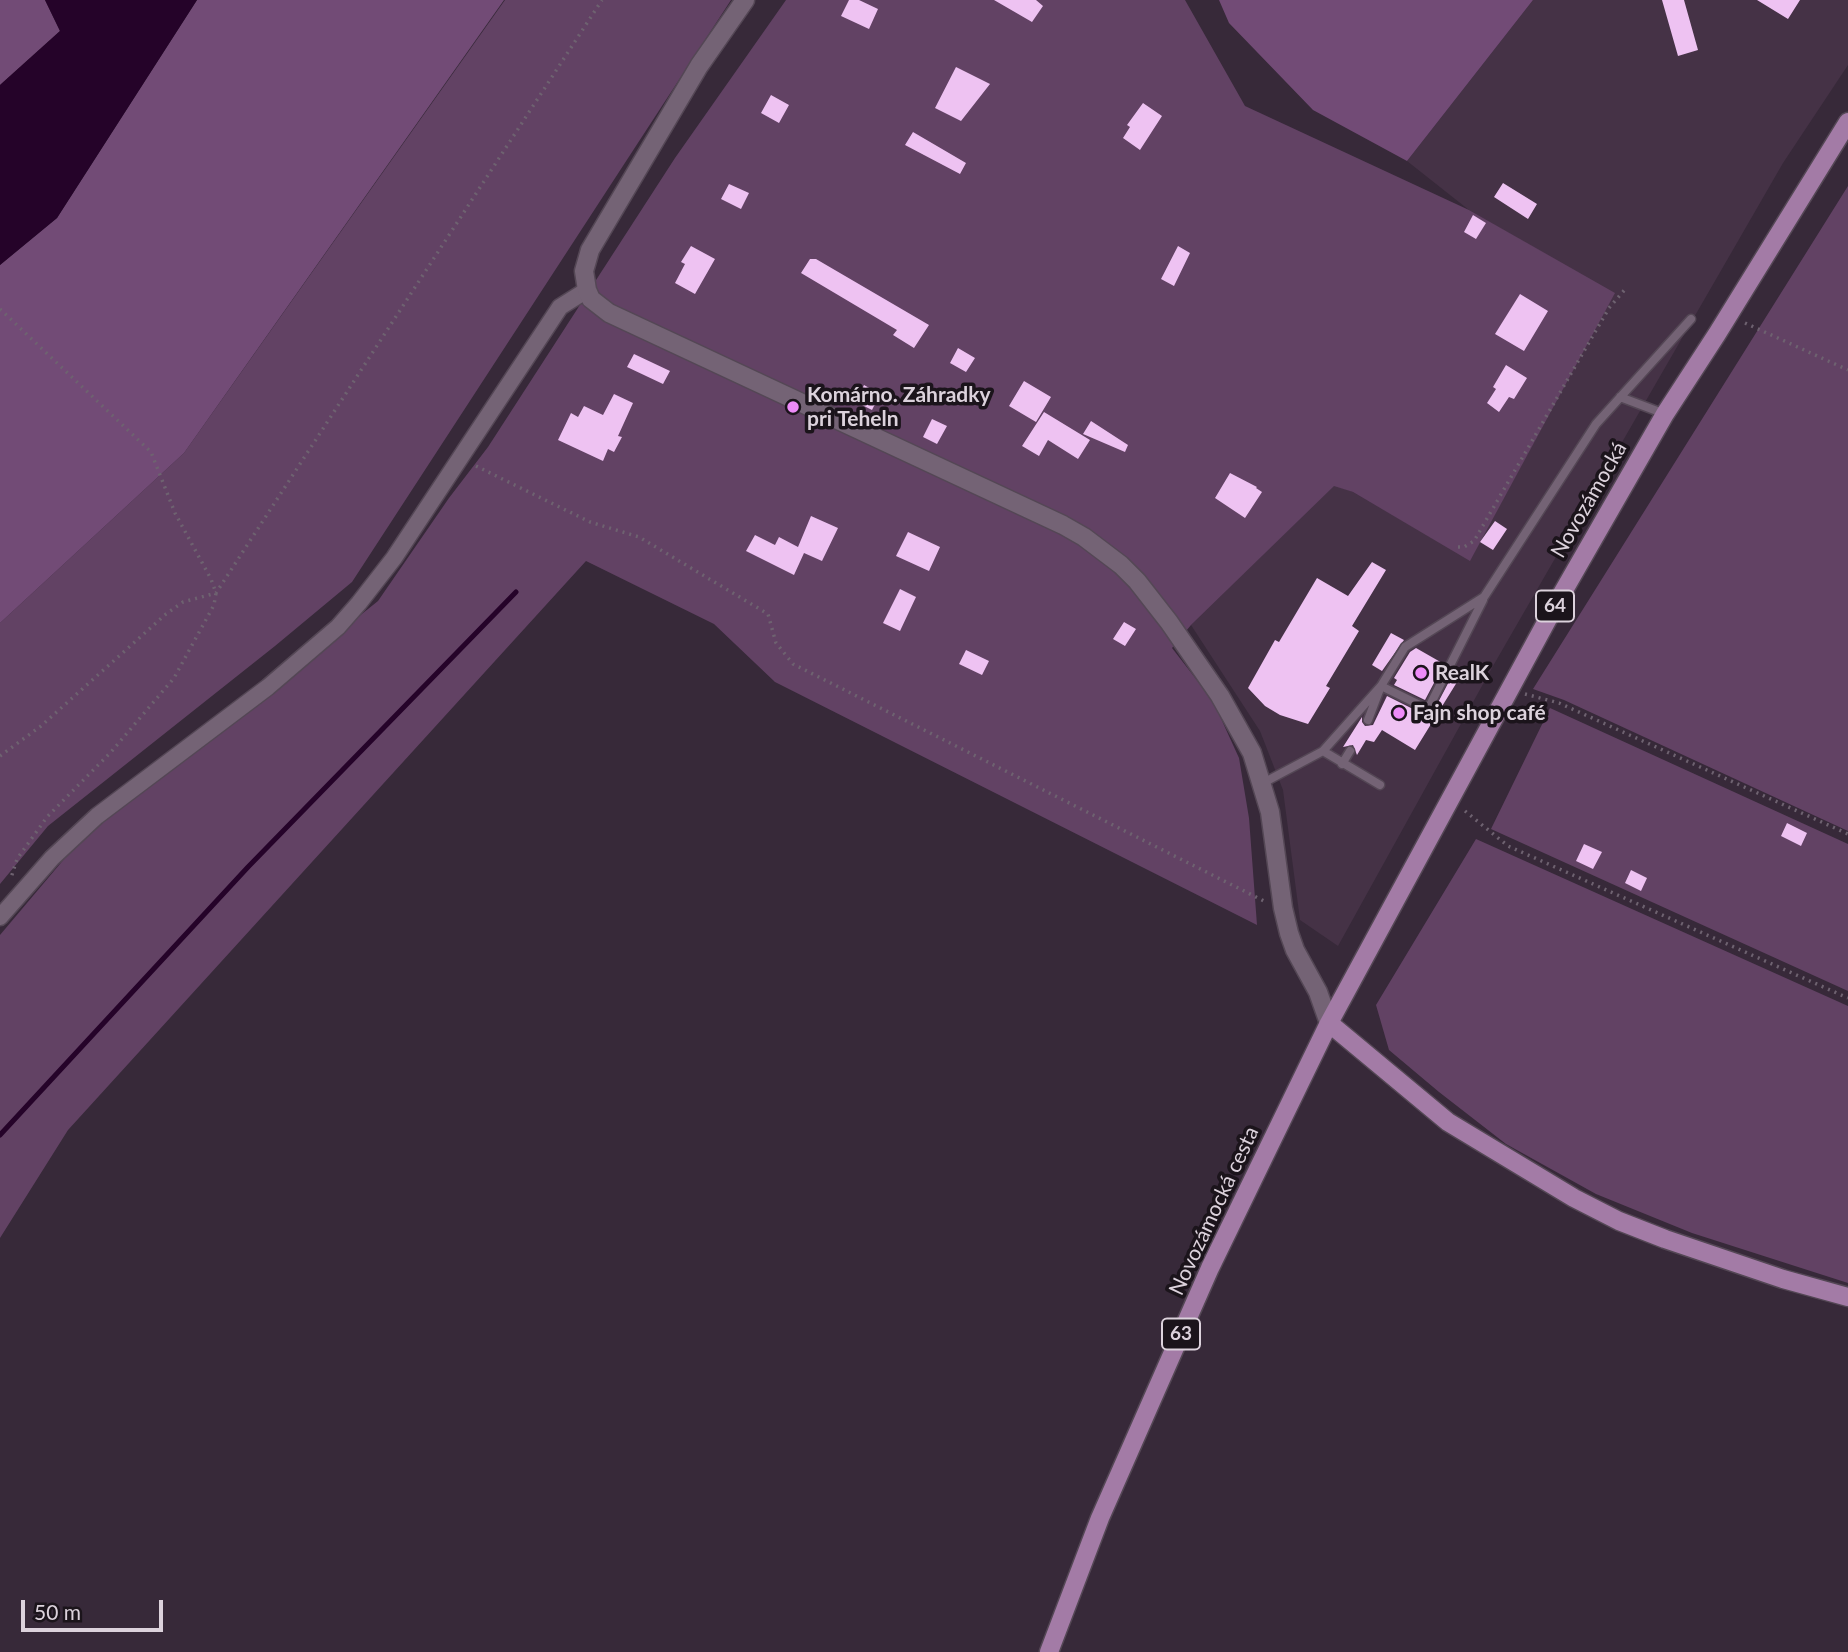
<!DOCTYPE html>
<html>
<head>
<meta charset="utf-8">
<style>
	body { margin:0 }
	#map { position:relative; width:1848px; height:1652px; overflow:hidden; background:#372939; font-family:Lato,sans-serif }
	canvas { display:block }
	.scale { position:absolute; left:21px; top:1600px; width:142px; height:32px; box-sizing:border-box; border:4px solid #dcd2dc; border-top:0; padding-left:9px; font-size:21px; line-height:24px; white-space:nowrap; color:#dcd2dc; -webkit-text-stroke:5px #1b141b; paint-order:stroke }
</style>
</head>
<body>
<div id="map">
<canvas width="1848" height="1652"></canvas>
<div class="scale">50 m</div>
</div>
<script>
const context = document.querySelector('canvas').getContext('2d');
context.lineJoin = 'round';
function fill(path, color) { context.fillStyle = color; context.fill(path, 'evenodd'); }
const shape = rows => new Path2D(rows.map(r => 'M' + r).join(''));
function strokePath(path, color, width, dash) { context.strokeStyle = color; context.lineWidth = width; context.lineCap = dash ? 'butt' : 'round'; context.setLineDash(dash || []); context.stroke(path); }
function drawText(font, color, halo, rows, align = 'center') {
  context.font = font + ' Lato,sans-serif'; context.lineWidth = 7; context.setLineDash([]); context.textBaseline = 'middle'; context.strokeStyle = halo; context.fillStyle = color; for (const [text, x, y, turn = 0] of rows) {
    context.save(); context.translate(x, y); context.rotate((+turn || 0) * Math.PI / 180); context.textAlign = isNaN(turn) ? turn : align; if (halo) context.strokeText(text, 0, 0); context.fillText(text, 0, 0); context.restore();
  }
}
const built = shape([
	[1533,0,1848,0,1848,65,1783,163,1493,666,1338,946,1300,920,1283,790,1260,731,1191,625,1334,485,1353,492,1470,560,1614,294,1469,210,1407,161]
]);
const green = shape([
	[505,0,731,0,352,582,275,646,48,826,0,884,0,623,184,453],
	[786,0,1185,0,1245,106,1469,210,1615,293,1470,561,1353,492,1334,486,1191,625,1172,648,1213,701,1239,758,1249,818,1257,925,775,682,714,624,586,561,68,1130,0,1238,0,935,81,839,378,601,449,498,488,447,675,158],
	[1848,186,1848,831,1564,700,1533,689],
	[1550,708,1848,844,1848,991,1491,829],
	[1476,839,1848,1006,1848,1283,1692,1233,1596,1194,1506,1144,1439,1092,1389,1050,1376,1005]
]);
const forest = shape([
	[0,0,45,0,60,31,0,85],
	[197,0,504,0,184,453,0,623,0,265,57,218],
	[1219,0,1533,0,1407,161,1313,110,1229,23]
]);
const water = shape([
	[45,0,197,0,57,218,0,265,0,85,60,31]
]);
const stream = shape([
	[0,1135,248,867,516,592]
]);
const building = shape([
	[849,0,859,0,878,9,869,29,841,16],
	[994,0,1036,0,1043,6,1032,22],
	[1662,0,1684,0,1698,50,1678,56],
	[1757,0,1800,0,1788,19],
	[956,67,990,84,961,121,935,108],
	[771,95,789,105,779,123,761,113],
	[1143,103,1162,116,1140,150,1123,138,1130,127,1127,125],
	[913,132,966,163,960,174,905,145],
	[1503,183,1537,204,1528,219,1494,197],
	[729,184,749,193,741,209,721,199],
	[1473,215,1486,223,1476,239,1464,232],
	[691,246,715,259,695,294,675,283,685,264,681,262],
	[1178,246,1190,253,1174,286,1161,279],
	[810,259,816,259,929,325,914,348,893,335,897,330,801,273],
	[1520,294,1548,311,1524,351,1495,334],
	[958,348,975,358,966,372,950,363],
	[634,354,670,371,663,384,627,367],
	[1506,365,1527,378,1514,399,1509,397,1499,412,1487,403,1496,389,1493,387],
	[1024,381,1051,397,1036,422,1009,406],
	[864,385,880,394,872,410,856,402],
	[614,394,633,403,618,436,622,437,614,452,608,449,603,461,558,440,571,413,578,417,584,406,603,415],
	[1044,412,1090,440,1078,459,1048,440,1039,456,1022,446],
	[932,419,947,426,937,444,923,437],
	[1091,421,1128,445,1125,452,1083,434],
	[1230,473,1257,487,1256,488,1262,492,1245,518,1215,498],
	[811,516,838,528,822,561,804,553,794,575,746,551,755,535,775,545,779,537,798,547],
	[1495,521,1507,529,1493,550,1480,542],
	[908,532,940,547,929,571,896,556],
	[1372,562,1386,570,1352,626,1359,631,1326,686,1330,688,1308,724,1280,715,1265,706,1248,688,1275,640,1279,642,1317,578,1348,596],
	[900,589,916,597,900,631,883,623],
	[1124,622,1136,629,1125,646,1113,639],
	[1391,633,1404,640,1382,671,1372,665],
	[1416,648,1444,664,1425,700,1394,685,1397,680,1394,678,1410,652],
	[966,650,989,661,982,675,959,664],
	[1455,670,1462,674,1415,750,1382,730,1374,742,1366,740,1357,755,1353,745,1343,747,1362,717,1362,722,1365,726,1373,725,1387,696,1425,715,1432,714],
	[1787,823,1807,833,1801,846,1781,836],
	[1584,844,1602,852,1593,869,1576,861],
	[1631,870,1647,878,1641,891,1625,883]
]);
const path = shape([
	[0,309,151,452,175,513,211,579,216,593,214,605,174,678,111,752,47,817,17,859,11,878],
	[1745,323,1848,370],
	[476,466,590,522,639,537,768,614,776,643,793,664,1264,901],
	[1458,547,1464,547,1474,541,1609,308,1627,287],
	[1525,694,1559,703,1848,834],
	[0,756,41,726,166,614,183,602,216,593,602,0],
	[1465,811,1508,846,1848,998]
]);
const service = shape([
	[1620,397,1665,414],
	[1368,720,1381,686,1428,709,1483,600],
	[1323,751,1380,785],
	[1342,764,1350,751],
	[1263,783,1323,751,1381,686,1405,647,1484,597,1596,424,1691,319]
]);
const minor = shape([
	[0,917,52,858,97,816,268,687,338,627,359,603,394,558,560,307,587,290]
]);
const tertiary = shape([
	[745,0,699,66,590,250,584,271,587,290,591,299,609,313,1063,525,1084,537,1121,565,1137,581,1169,622,1220,696,1252,753,1270,812,1283,908,1289,933,1295,950,1318,992,1329,1023]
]);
const primary = shape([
	[1329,1023,1448,1122,1574,1198,1619,1221,1665,1239,1783,1279,1848,1297],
	[1049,1652,1100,1518,1210,1268,1329,1023,1556,604,1665,414,1717,334,1848,122]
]);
const markers = [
	[793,407,7,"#ee8bf8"],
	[1421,673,7,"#ee8bf8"],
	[1399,713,7,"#ee8bf8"]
];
const shields = [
	[1555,606,38],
	[1181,1334,38]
];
const shieldNames = [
	["64",1555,606],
	["63",1181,1334]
];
const poiNames = [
	["Komárno. Záhradky",807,395],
	["pri Teheln",807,419],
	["RealK",1435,673],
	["Fajn shop café",1413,713]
];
const streetNames = [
	["Novozámocká",1589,500,-60],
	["Novozámocká cesta",1214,1211,-65]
];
fill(built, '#453246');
fill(green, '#624264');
fill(forest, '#724b76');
fill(water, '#250329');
strokePath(stream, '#250329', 5);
fill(building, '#eec2f2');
strokePath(service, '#544755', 11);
strokePath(minor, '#544755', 19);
strokePath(tertiary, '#544755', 21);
strokePath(primary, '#544755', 21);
strokePath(path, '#6e6270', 3.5, [2, 5]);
strokePath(service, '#746375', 8);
strokePath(minor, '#746375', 16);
strokePath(tertiary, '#746375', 18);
strokePath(primary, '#a37ba6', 18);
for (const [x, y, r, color] of markers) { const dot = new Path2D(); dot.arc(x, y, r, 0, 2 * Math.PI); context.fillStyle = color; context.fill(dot); strokePath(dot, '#1b141b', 2.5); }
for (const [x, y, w] of shields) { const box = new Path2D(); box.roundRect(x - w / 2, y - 15.5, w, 31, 5); context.fillStyle = '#1b141b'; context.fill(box); strokePath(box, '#dcd2dc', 2); }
drawText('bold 19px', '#dcd2dc', null, shieldNames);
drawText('bold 21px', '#dcd2dc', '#1b141b', poiNames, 'left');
drawText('21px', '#dcd2dc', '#1b141b', streetNames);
</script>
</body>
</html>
